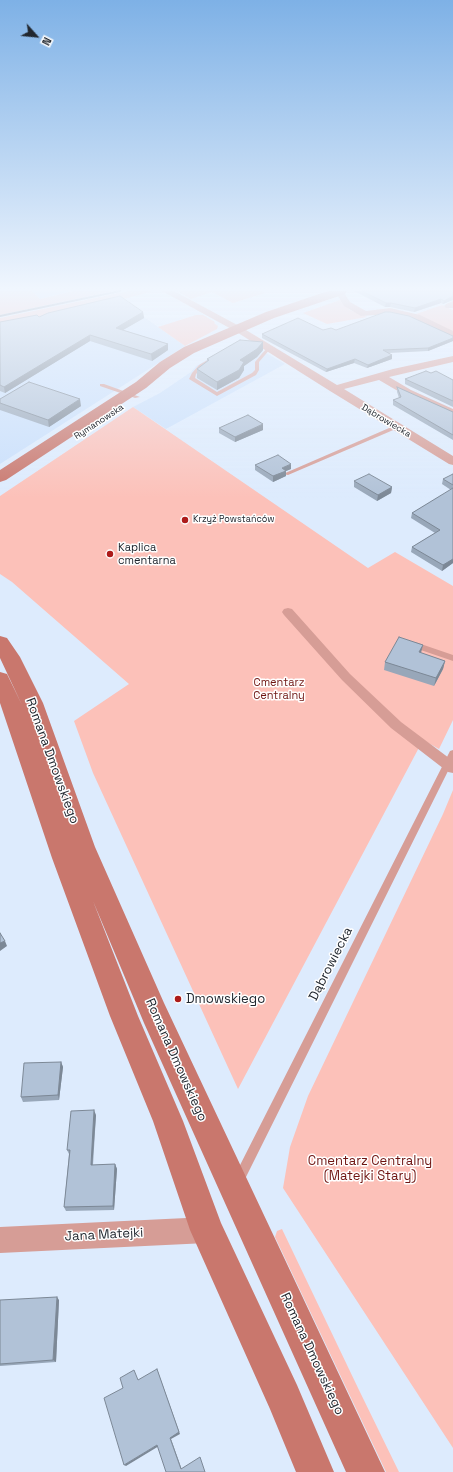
<!DOCTYPE html>
<html>
<head>
<meta charset="utf-8">
<style>
	body { margin:0 }
	#map { position:relative; width:453px; height:1472px; overflow:hidden; background:#ddebfd; font-family:"Space Grotesk",sans-serif }
	canvas { display:block }
	.north { position:absolute; left:16px; top:16px; width:40px; height:40px; -webkit-text-stroke:3px #fff; paint-order:stroke; rotate:117deg; font-size:11px; font-weight:700; line-height:16px; text-align:center; color:#21272f }
	.north::after { content:''; display:block; margin:auto; width:14px; height:18px; background:#21272f; clip-path:polygon(50% 0,100% 100%,50% 72%,0 100%) }
</style>
</head>
<body>
<div id="map">
<canvas width="453" height="1472"></canvas>
<div class="north">N</div>
</div>
<script>
const context = document.querySelector('canvas').getContext('2d');
context.lineJoin = 'round';
function fill(path, color) { context.fillStyle = color; context.fill(path, 'evenodd'); }
const shape = rows => new Path2D(rows.map(r => 'M' + r).join(''));
function strokePath(path, color, width, dash) { context.strokeStyle = color; context.lineWidth = width; context.lineCap = dash ? 'butt' : 'round'; context.setLineDash(dash || []); context.stroke(path); }
function drawText(font, color, halo, rows, align = 'center') {
  context.font = font + ' "Space Grotesk",sans-serif'; context.lineWidth = 3; context.setLineDash([]); context.textBaseline = 'middle'; context.strokeStyle = halo; context.fillStyle = color; for (const [text, x, y, turn = 0] of rows) {
    context.save(); context.translate(x, y); context.rotate((+turn || 0) * Math.PI / 180); context.textAlign = isNaN(turn) ? turn : align; if (halo) context.strokeText(text, 0, 0); context.fillText(text, 0, 0); context.restore();
  }
}
const built = shape([
	[32,291,68,291,68,292,40,299],
	[120,300,185,346,0,464,0,324],
	[237,342,251,344,285,364,166,429,133,407,160,393,191,372,196,366]
]);
const green = shape([
	[0,291,32,291,40,299,74,291,113,291,0,315],
	[128,291,153,291,120,300,0,324,0,318],
	[177,291,262,291,265,293,233,303,212,292,191,299],
	[340,300,350,310,367,317,327,324,303,313],
	[442,305,453,310,453,332,416,314],
	[196,315,203,315,215,322,214,323,218,326,217,329,185,346,158,327],
	[133,407,368,568,395,552,453,586,453,720,439,749,423,740,238,1089,93,773,74,721,129,684,12,582,0,574,0,496],
	[453,790,453,1448,283,1188,290,1147,308,1096,443,814],
	[282,1229,358,1388,399,1472,386,1472,275,1237,277,1231]
]);
const service = shape([
	[242,344,269,347,271,348,259,362,259,370,256,375,217,396,189,379,192,373,199,365,233,345,242,344],
	[242,346,266,349,255,362,255,370,252,373,217,392,195,378,196,374,203,367,236,347,242,346],
	[100,384,104,384,140,397,135,398,100,386,100,384],
	[396,425,398,426,398,428,288,475,283,474,396,425],
	[409,642,415,642,453,655,453,661,409,646,408,644,409,642],
	[453,750,453,761,243,1183,239,1185,235,1183,233,1179,235,1175,449,753,450,751,453,750]
]);
const pedestrian = shape([
	[288,608,292,609,350,674,401,722,453,761,453,773,448,772,391,728,342,680,284,615,282,612,284,609,288,608]
]);
const minor = shape([
	[162,291,174,291,241,327,337,385,393,369,453,356,453,362,389,377,411,390,453,409,453,416,403,394,379,380,344,389,453,456,453,465,449,464,330,391,235,331,162,291],
	[335,291,343,291,350,302,366,311,390,308,420,315,453,331,453,338,414,319,402,316,390,314,361,316,344,306,335,291],
	[453,301,453,308,446,308,444,306,446,304,453,301],
	[207,1217,216,1221,220,1230,216,1239,207,1243,0,1253,0,1227,207,1217]
]);
const secondary = shape([
	[328,291,347,291,345,294,274,318,194,353,170,368,146,388,6,480,0,482,0,470,136,382,160,362,184,347,266,312,328,291],
	[0,636,7,638,20,657,43,703,95,847,164,1003,385,1472,346,1472,144,1023,93,901,138,1016,183,1121,221,1223,297,1385,334,1472,296,1472,270,1409,190,1230,153,1121,110,1016,52,858,0,703,0,672,7,674,22,705,0,658,0,636]
]);
const rail = shape([
	[0,316,120,291]
]);
const wall = shape([
	[354,291,453,291,453,300,443,304,441,303,414,312,390,307,385,307],
	[143,312,144,318,123,330,168,344,168,350,152,361,90,341,5,393,0,391,0,322,39,317],
	[323,330,336,330,453,336,453,341,428,351,389,353,392,359,367,368,354,363,326,372,262,338,262,334],
	[263,350,257,357,244,366,244,370,239,378,217,390,197,378,197,369,207,361,207,359],
	[431,373,453,380,453,407,405,384,405,379],
	[397,387,453,412,453,440,393,405,393,400,399,398,397,392],
	[0,399,81,406,49,427,0,410],
	[219,428,263,430,235,442,219,433],
	[255,465,291,469,286,471,286,476,273,482,255,470],
	[453,474,453,563,442,571,411,552,412,547,435,533,411,518,412,513,451,490,442,484,443,479],
	[354,481,392,487,391,493,377,501,354,487],
	[421,653,445,661,443,669,434,686,384,670,385,662],
	[61,1062,63,1067,59,1100,23,1102,21,1097],
	[96,1115,93,1165,115,1164,117,1169,114,1210,66,1211,64,1207,69,1154,67,1150],
	[0,1300,59,1300,56,1362,0,1366]
]);
const shadedWall = shape([
	[453,296,453,300,443,304,444,301],
	[441,299,441,303,414,312,415,308],
	[386,303,391,303,390,307,385,307],
	[143,312,144,318,116,334,116,328],
	[90,335,90,341,5,393,4,387],
	[453,338,453,341,428,351,428,348],
	[263,342,263,350,257,357,244,366,244,370,239,378,217,390,217,382,240,360],
	[168,344,168,350,152,361,151,354],
	[392,355,392,359,367,368,368,365],
	[355,359,354,363,326,372,327,369],
	[80,399,81,406,49,427,48,420],
	[263,424,263,430,235,442,235,437],
	[291,464,291,469,286,471,286,476,273,482,273,476,282,468],
	[392,487,391,493,377,501,378,495],
	[453,559,453,563,442,571,443,565],
	[423,645,421,653,419,652],
	[445,661,443,669,434,686,436,678],
	[5,941,7,946,0,951,0,943],
	[61,1062,63,1067,59,1100,58,1095],
	[94,1110,96,1115,92,1169,91,1165],
	[115,1164,117,1169,114,1210,113,1206],
	[57,1297,59,1300,56,1362,53,1360],
	[157,1369,180,1434,171,1439,182,1470,181,1469,170,1438],
	[157,1445,159,1446,126,1466,124,1465]
]);
const building = shape([
	[362,291,453,291,453,296,444,301,441,299,415,308,391,303,386,303,362,291],
	[120,296,143,312,116,328,168,344,151,354,90,335,4,387,0,385,0,322,37,315,39,317,48,313,120,296],
	[385,312,390,312,409,316,453,336,453,338,428,348,383,350,392,355,368,365,355,359,327,369,262,334,298,318,323,330,331,328,336,330,385,312],
	[240,340,263,342,257,349,240,360,244,362,239,370,217,382,197,369,209,360,207,359,240,340],
	[426,371,431,373,436,371,453,380,453,401,405,379,426,371],
	[29,382,80,399,48,420,0,403,0,399,29,382],
	[397,387,453,412,453,435,393,400,401,397,397,387],
	[248,415,263,424,235,437,219,428,248,415],
	[278,455,291,464,282,468,286,471,273,476,255,465,278,455],
	[369,474,392,487,378,495,354,481,369,474],
	[453,474,453,485,443,479,453,474],
	[453,488,453,559,443,565,412,547,440,530,412,513,453,488],
	[399,637,423,645,419,652,445,661,436,678,385,662,399,637],
	[0,933,5,941,0,943,0,933],
	[61,1062,58,1095,21,1097,24,1063,61,1062],
	[94,1110,91,1165,115,1164,113,1206,64,1207,70,1150,67,1150,71,1111,94,1110],
	[57,1297,53,1360,0,1364,0,1300,57,1297],
	[157,1369,179,1432,170,1438,181,1469,200,1457,205,1472,166,1472,157,1445,124,1465,104,1398,123,1388,120,1378,134,1370,138,1380,157,1369]
]);
const markers = [
	[185,520,4,"#ad1b1a"],
	[110,554,4,"#ad1b1a"],
	[178,999,4,"#ad1b1a"]
];
const farStreetnames = [
	["Dąbrowiecka",386,421,31],
	["Rymanowska",99,422,-33]
];
const farPoinames = [
	["Krzyż Powstańców",193,520]
];
const poiNames = [
	["Kaplica",118,548],
	["cmentarna",118,561]
];
const parkNames = [
	["Cmentarz",279,683],
	["Centralny",279,696]
];
const nearStreetnames = [
	["Romana Dmowskiego",52,761,70],
	["Dąbrowiecka",331,964,-63],
	["Romana Dmowskiego",176,1060,66],
	["Jana Matejki",104,1235,-3],
	["Romana Dmowskiego",312,1354,65]
];
const nearPoinames = [
	["Dmowskiego",186,999]
];
const nearParknames = [
	["Cmentarz Centralny",370,1161],
	["(Matejki Stary)",370,1176]
];
fill(built, '#c9dffb');
fill(green, '#fcc1b9');
fill(service, '#d69d96');
fill(pedestrian, '#d69d96');
fill(minor, '#d69d96');
fill(secondary, '#c9776d');
strokePath(rail, '#6f7885', 2);
fill(wall, '#98a7b9');
fill(shadedWall, '#7c8896');
fill(building, '#b1c2d7');
strokePath(building, '#7c8896', 1);
const sky = context.createLinearGradient(0, 0, 0, 498);
sky.addColorStop(0, '#7eb1e6');
sky.addColorStop(0.58, '#f0f6fe');
sky.addColorStop(1, '#f0f6fe00');
context.fillStyle = sky;
context.fillRect(0, 0, 453, 498);
for (const [x, y, r, color] of markers) { const dot = new Path2D(); dot.arc(x, y, r, 0, 2 * Math.PI); context.fillStyle = color; context.fill(dot); strokePath(dot, '#fff', 1.5); }
drawText('9px', '#21272f', '#fff', farStreetnames);
drawText('9px', '#21272f', '#fff', farPoinames, 'left');
drawText('11px', '#21272f', '#fff', poiNames, 'left');
drawText('11px', '#6f1512', '#fff', parkNames);
drawText('13px', '#21272f', '#fff', nearStreetnames);
drawText('13px', '#21272f', '#fff', nearPoinames, 'left');
drawText('13px', '#6f1512', '#fff', nearParknames);
</script>
</body>
</html>
